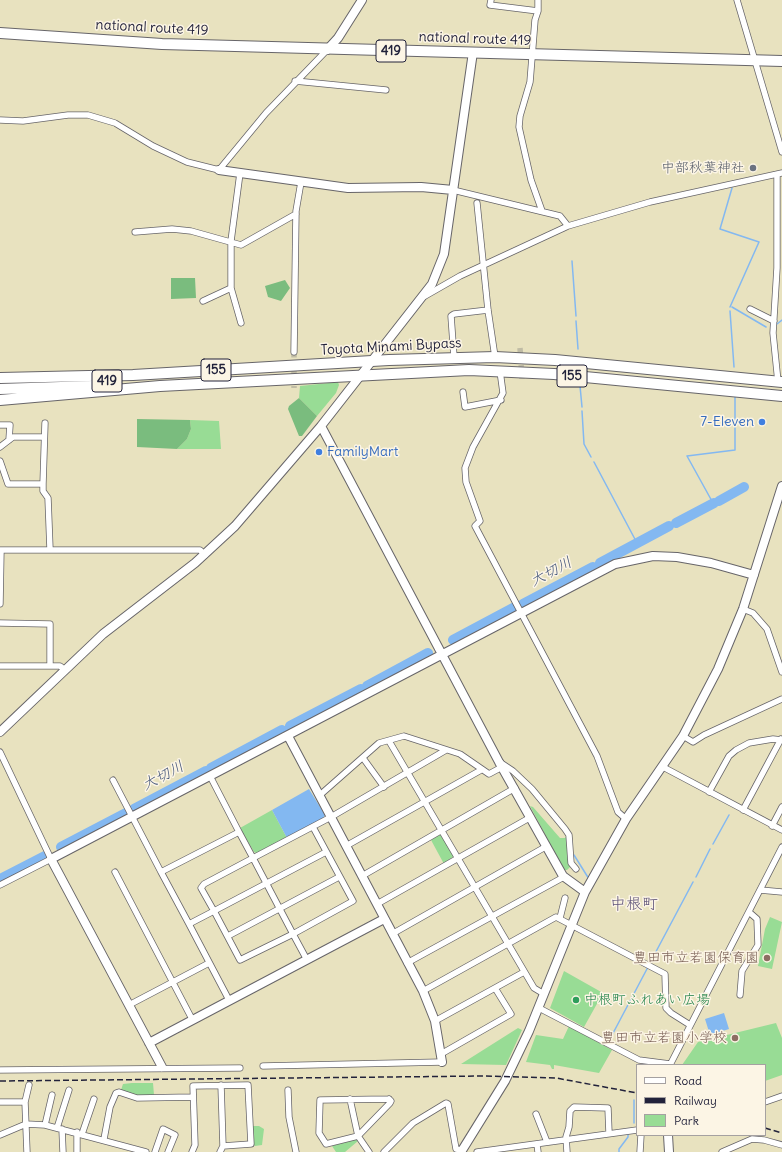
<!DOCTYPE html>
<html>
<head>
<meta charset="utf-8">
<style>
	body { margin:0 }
	#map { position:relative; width:782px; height:1152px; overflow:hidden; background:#e8e2bf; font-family:Delius,sans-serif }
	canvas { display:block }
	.legend { position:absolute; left:636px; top:1064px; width:130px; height:72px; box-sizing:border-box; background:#fcf5e5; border:1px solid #a5a1a1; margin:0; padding:5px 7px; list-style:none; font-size:12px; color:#22223b }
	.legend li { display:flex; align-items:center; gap:8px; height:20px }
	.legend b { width:20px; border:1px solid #a5a1a1 }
</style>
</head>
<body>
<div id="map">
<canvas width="782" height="1152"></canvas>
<ul class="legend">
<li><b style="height:5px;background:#fff"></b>Road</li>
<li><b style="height:5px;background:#22223b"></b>Railway</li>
<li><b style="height:11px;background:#98dc95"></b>Park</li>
</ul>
</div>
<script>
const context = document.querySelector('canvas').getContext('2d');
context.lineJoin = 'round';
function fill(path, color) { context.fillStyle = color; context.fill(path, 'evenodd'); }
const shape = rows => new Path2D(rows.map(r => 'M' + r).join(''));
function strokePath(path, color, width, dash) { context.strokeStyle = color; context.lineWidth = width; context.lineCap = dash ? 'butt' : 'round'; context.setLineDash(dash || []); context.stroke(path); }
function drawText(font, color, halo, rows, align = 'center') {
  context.font = font + ' Delius,"Klee One",sans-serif'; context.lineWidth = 3; context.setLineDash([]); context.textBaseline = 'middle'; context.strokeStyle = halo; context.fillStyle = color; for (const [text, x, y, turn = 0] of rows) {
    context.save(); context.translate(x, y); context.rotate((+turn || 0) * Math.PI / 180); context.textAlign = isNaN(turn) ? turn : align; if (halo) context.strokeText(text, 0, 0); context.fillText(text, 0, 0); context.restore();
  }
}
const green = shape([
	[338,382,339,385,336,393,317,416,299,398,300,386],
	[190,420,219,421,221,449,177,449,187,439,191,429],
	[530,806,533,807,560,838,565,838,567,835,570,867,567,870,564,870],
	[272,810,287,838,256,853,254,852,240,828],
	[440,834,454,856,444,864,431,840],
	[770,917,782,922,772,969,758,966,765,929],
	[564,971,603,993,584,1027,550,1008],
	[776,1023,782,1038,782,1075,765,1081,765,1065,682,1065,698,1042],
	[569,1026,612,1050,599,1073,554,1065,554,1069,552,1069,550,1065,526,1062,536,1035,563,1039],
	[518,1028,522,1030,506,1065,461,1064],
	[132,1083,153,1083,154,1095,137,1095,121,1090,123,1084],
	[252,1126,259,1126,264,1129,262,1145,255,1146,252,1143],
	[355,1138,358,1141,345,1152,336,1152,332,1146]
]);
const forest = shape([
	[171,278,195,278,196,298,171,299],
	[285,280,290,288,281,301,268,297,265,286],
	[299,398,317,416,302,436,299,436,288,409,289,406],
	[137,419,190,420,191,429,187,439,177,449,137,447]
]);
const water = shape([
	[309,789,325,815,323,819,287,838,272,810],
	[724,1013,729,1029,710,1035,705,1019]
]);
const stream = shape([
	[572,261,576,316],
	[730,307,759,242,720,229,732,188],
	[732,307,766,327],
	[730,311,734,367],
	[576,321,578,349],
	[777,324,782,320],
	[580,386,582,407],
	[582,411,584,444,591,457],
	[594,462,637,543],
	[713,503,687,456,735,450,735,397],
	[713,844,729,815],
	[574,855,589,879],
	[696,877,710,849],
	[651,961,693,882],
	[611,1037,648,967],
	[634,1100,634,1123],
	[619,1152,619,1149,628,1137,628,1134]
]);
const river = shape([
	[719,501,744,487],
	[676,523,714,503],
	[600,563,669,526],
	[523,604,593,567],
	[453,640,515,607],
	[367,686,428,653],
	[290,726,361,689],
	[211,768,282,730],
	[134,809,206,771],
	[61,847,128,812],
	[0,879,45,856]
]);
const streetTunnel = shape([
	[520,348,522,379],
	[294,352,294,388]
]);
const street = shape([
	[491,0,490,5,538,11],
	[538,0,538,11,535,20,530,82,520,116,519,127,531,180,542,211],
	[737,0,782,152],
	[295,81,386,90],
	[0,120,23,121,68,115,88,115,115,123,153,146,187,162,219,170,266,113,327,50],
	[240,173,231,241,231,288,241,323],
	[777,174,777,268,773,333,778,382],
	[453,190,560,216,568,226],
	[477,203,488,310,495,357],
	[135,232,172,229,191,231,241,245,296,214],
	[425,296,460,276,568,226,650,202,782,173],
	[203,301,231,288],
	[750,309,774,321],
	[294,352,296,211,301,182],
	[454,357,451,316,454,314,488,310],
	[500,371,503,393,473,447,465,468,466,482,480,521,475,526,597,756,618,812,626,819],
	[463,392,465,407,501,400],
	[45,423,43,484,43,491,48,498,50,549],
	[0,425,10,425,9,440],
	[0,447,13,437,44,437],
	[0,461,8,484,43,484],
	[0,550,200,550,205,555],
	[0,604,1,550],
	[743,609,753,613,767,629,782,672],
	[0,623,50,624,50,665],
	[0,666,60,666,65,670],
	[683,736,693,742,704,735,782,699],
	[389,741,534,988,544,994],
	[0,752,51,859,0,885],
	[363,758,384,787],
	[501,763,513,771,532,789,565,829,569,835,571,863,576,869],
	[663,767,782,830],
	[210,776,239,832],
	[113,780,161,872],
	[709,792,729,756,736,750,749,743,773,739,782,740],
	[320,795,379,743,404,736,460,754,489,774,502,767],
	[743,810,781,739],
	[772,826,782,807],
	[313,827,353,901,293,934,253,858,331,817,446,750],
	[346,846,481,770],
	[115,872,192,1019],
	[362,876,515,788],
	[760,890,782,892],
	[377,904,531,817],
	[560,918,565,898],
	[189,924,229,1000],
	[392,934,547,846],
	[228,936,339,877],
	[307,960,293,934,240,960,214,911,189,924,161,872,239,832,253,858,204,884,201,888,214,911,326,852],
	[407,963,562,878,563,876],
	[423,991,556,917,665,974,666,1008,671,1013,690,1025],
	[740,995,742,971,758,945,757,919,749,912],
	[129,1005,209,963],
	[539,1008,639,1060,670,1064],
	[435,1021,524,972],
	[441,1054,511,1014,495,988],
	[670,1065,782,847],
	[263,1066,442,1062],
	[0,1070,240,1068],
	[288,1090,289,1117,296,1152],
	[350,1099,358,1136,369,1152],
	[389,1099,391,1101,390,1103,358,1136,326,1144,319,1133,320,1100,389,1099],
	[0,1102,25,1102],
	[765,1102,782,1096],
	[536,1114,547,1142],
	[45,1125,52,1095],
	[57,1128,69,1090],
	[62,1129,63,1152],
	[77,1132,77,1152],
	[82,1134,94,1099],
	[0,1135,26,1124,45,1125,146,1152],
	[104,1139,110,1107,116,1093,119,1092,137,1098,193,1097],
	[537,1144,538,1152],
	[27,1152,25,1102,29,1085],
	[155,1152,163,1129,175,1135,168,1152],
	[192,1152,195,1145,193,1086,248,1085,251,1144,223,1146],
	[220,1152,223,1146,221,1085],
	[384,1152,413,1123,446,1103,448,1104,456,1149,461,1150],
	[477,1152,637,1130],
	[567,1152,566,1137,569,1127,570,1111,574,1107,608,1108,609,1133],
	[640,1152,641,1135],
	[722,1152,752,1139,764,1140,782,1145]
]);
const secondary = shape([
	[327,50,338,38,362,0],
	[219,170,348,188,421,187,453,190],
	[321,426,499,762,563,876,585,892],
	[0,732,103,634,195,563,235,526,321,426,432,284,444,254,473,52],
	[288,736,423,991,435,1021,442,1062],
	[149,1043,384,919],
	[162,1067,51,859,615,564,653,556,677,557,711,563,754,575],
	[668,1135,669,1152],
	[461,1152,505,1081,529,1031,585,892,626,819,683,736,718,669,743,609,782,486]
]);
const highway = shape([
	[0,33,162,44,782,61],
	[0,378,133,375,389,360,495,357,555,360,782,382],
	[0,389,92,386],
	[0,400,160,386,469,370,554,374,782,396]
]);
const rail = shape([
	[0,1081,484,1076,556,1078,637,1093],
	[765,1128,782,1133]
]);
const markers = [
	[753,168,4,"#6b7280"],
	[762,422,4,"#3f7fe0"],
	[319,452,4,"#3f7fe0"],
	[767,958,4,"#8d6e63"],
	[576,1000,4,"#2e9e5b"],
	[735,1038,4,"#8d6e63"]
];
const shields = [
	[391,51,30],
	[216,370,30],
	[572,376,30],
	[107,381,30]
];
const shieldNames = [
	["419",391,51],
	["155",216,370],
	["155",572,376],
	["419",107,381]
];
const streetNames = [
	["national route 419",152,28,3],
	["national route 419",475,39,2],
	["Toyota Minami Bypass",391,347,-3]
];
const worshipNames = [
	["中部秋葉神社",745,168]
];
const shopNames = [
	["7-Eleven",754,422],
	["FamilyMart",327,452,"left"]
];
const educationNames = [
	["豊田市立若園保育園",759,958],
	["豊田市立若園小学校",727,1038]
];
const leisureNames = [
	["中根町ふれあい広場",584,1000]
];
const waterNames = [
	["大切川",551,572,-28],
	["大切川",163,776,-28]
];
const quarterNames = [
	["中根町",634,904]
];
fill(green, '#98dc95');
fill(forest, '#7abc7e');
fill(water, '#83b8f1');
strokePath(stream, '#83b8f1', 1.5);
strokePath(river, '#83b8f1', 10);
strokePath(streetTunnel, '#c0bca5', 5.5, [5.5, 3]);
strokePath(street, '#676569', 7);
strokePath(secondary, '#676569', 10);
strokePath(highway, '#676569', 12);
strokePath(street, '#fff', 5.5);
strokePath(secondary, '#fff', 8);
strokePath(highway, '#fff', 10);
strokePath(rail, '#22223b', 1.5, [6, 3]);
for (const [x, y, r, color] of markers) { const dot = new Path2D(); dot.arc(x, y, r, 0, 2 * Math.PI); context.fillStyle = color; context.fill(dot); strokePath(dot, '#fcf5e5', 1.5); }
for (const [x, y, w] of shields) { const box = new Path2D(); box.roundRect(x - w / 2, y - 11, w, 22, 3); context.fillStyle = '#fcf5e5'; context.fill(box); strokePath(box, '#22223b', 1); }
drawText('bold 13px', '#22223b', null, shieldNames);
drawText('14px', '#22223b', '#fcf5e5', streetNames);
drawText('14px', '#5b616d', '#fcf5e5', worshipNames, 'right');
drawText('14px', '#366cbe', '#fcf5e5', shopNames, 'right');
drawText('14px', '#785e54', '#fcf5e5', educationNames, 'right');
drawText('14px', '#27864d', '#fcf5e5', leisureNames, 'left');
drawText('italic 15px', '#44567b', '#fcf5e5', waterNames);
drawText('16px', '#5f547a', '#fcf5e5', quarterNames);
</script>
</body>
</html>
